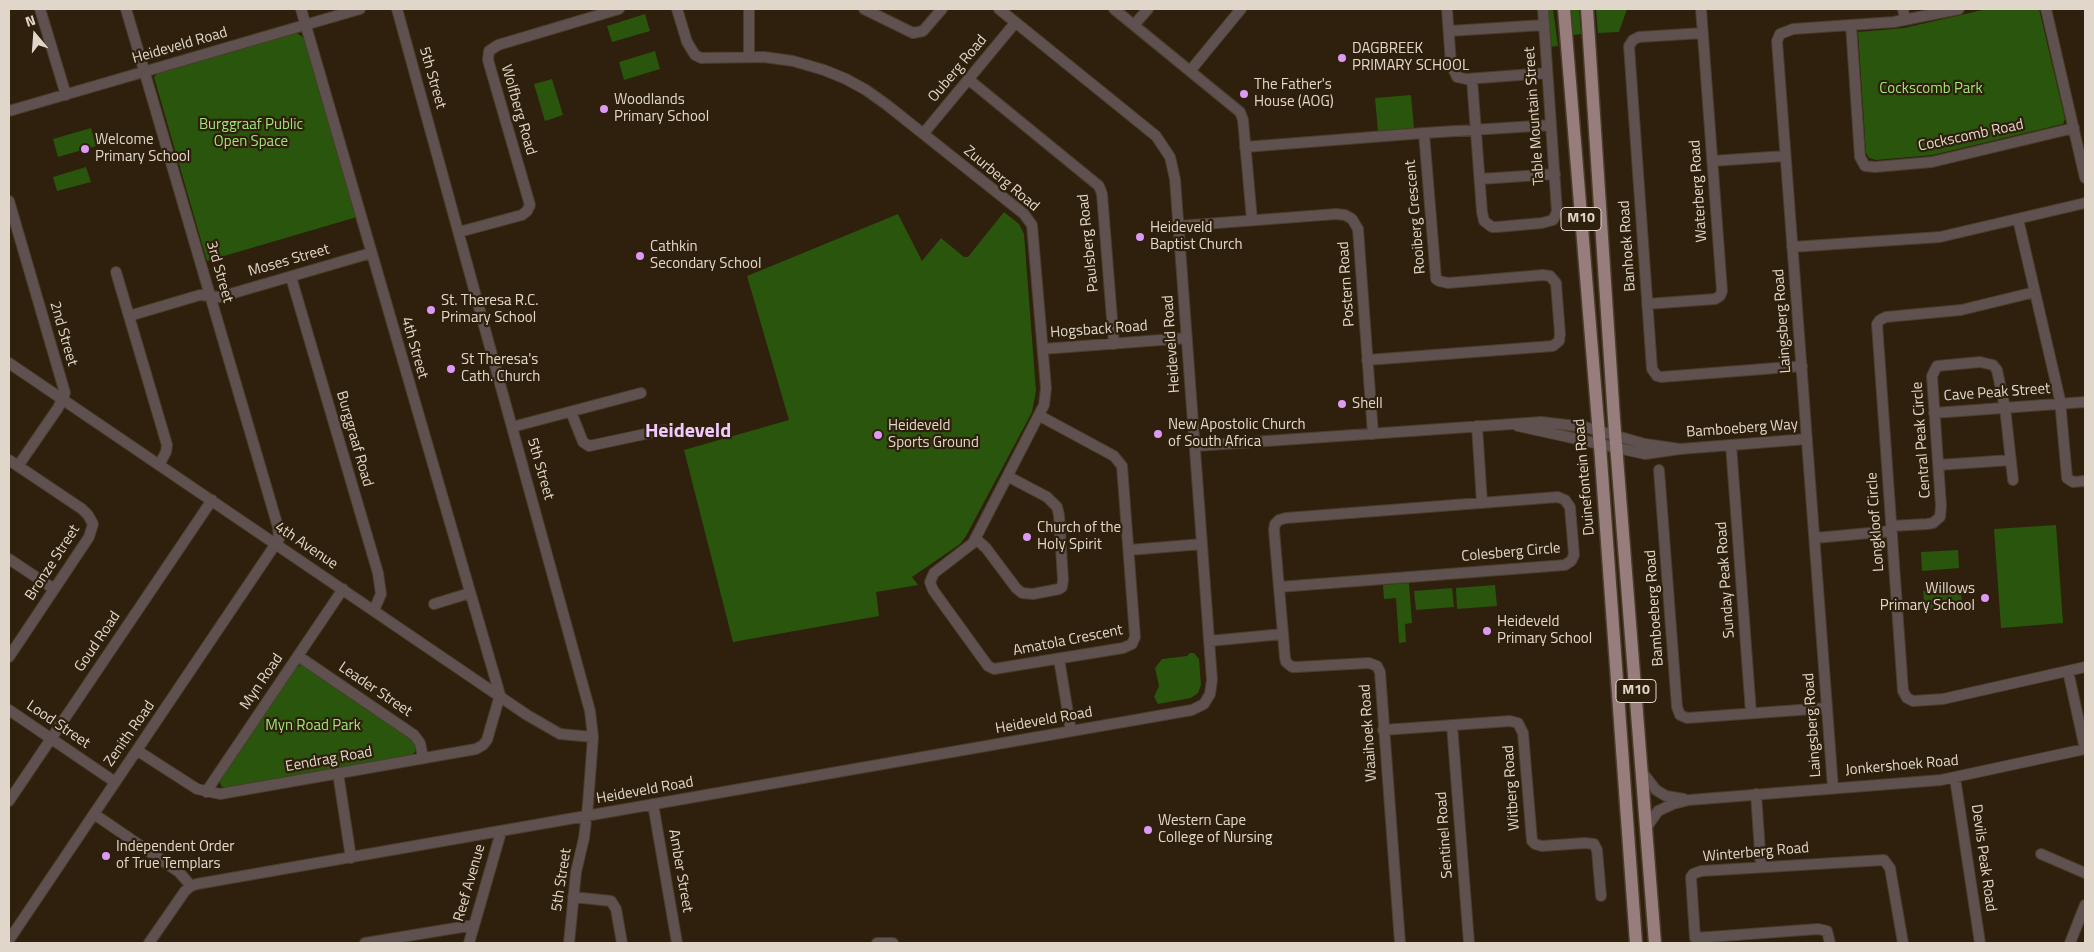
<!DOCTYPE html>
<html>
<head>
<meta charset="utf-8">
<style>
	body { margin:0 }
	#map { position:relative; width:2094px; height:952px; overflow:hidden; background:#2e200c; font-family:"Titillium Web",sans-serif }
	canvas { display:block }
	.frame { position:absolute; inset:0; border:10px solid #e0d7ca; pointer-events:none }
	.north { position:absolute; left:10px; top:10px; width:50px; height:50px; -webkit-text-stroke:4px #2e200c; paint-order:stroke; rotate:342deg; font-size:14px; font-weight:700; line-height:20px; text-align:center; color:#e0d7ca }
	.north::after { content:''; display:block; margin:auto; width:18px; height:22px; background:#e0d7ca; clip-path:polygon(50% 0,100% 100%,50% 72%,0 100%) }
</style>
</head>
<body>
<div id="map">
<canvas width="2094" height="952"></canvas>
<div class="frame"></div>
<div class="north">N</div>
</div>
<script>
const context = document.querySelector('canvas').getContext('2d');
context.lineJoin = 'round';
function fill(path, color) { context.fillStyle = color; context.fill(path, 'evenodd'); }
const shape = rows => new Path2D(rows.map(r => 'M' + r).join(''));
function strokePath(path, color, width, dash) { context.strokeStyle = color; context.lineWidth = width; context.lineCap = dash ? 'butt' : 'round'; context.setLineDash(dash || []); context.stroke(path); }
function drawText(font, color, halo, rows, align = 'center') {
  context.font = font + ' "Titillium Web",sans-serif'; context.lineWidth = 4.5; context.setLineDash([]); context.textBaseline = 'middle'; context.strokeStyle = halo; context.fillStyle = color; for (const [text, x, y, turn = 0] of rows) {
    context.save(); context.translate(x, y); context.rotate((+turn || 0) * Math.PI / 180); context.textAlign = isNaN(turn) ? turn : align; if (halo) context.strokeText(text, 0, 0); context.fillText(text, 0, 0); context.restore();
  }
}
const green = shape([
	[1546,9,1553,9,1558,46,1548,47],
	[1570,9,1579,9,1581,34,1573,35],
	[1596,9,1627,9,1619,32,1598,33],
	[1987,9,2039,9,2065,119,2063,124,1933,155,1876,160,1869,158,1866,153,1858,32,1904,28],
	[645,14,650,31,612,42,607,26],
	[297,33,305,39,357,217,207,261,154,77,159,72],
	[655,51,660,69,624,80,619,62],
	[552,79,563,115,545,121,534,84],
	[1411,95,1414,128,1378,131,1375,98],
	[91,128,96,146,58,157,53,139],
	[86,167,91,182,57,191,53,177],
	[1004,212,1019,224,1024,234,1036,391,1032,412,966,536,960,544,912,577,918,585,876,592,879,616,733,642,684,450,789,420,747,276,898,214,922,261,941,238,964,257,968,257],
	[2056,525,2063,623,2001,628,1994,529],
	[1958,550,1959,568,1922,571,1921,552],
	[1409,583,1412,623,1405,624,1406,642,1399,643,1396,598,1384,599,1383,585],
	[1495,585,1497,606,1457,609,1456,588],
	[1452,588,1454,607,1416,610,1414,591],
	[1961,588,1962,607,1925,609,1923,591],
	[1190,653,1194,653,1199,659,1201,685,1198,693,1191,698,1158,704,1154,697,1159,686,1155,668,1162,659,1187,656],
	[301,665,303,665,413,738,416,746,415,752,411,756,226,788,222,787,219,781,295,668]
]);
const minor = shape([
	[40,9,66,95],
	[397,9,590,711,593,737,588,804,584,838,576,872,569,943],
	[677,9,687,42,695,55,701,58,764,57,793,61,824,70,846,79,866,90,887,105,1024,214,1032,225,1046,388,1044,405,973,543,934,573,930,582,933,590,988,666,994,669,1123,648,1132,644,1135,637,1122,466,1114,456,1040,416],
	[749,9,749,57],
	[864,9,913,33,923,31,942,9],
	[1114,9,1240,112,1243,120,1252,220],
	[1447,9,1451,64,1457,77,1466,79,1547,73],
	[1903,9,1905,20],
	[2046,9,2085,178],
	[1134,25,1148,9],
	[1851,25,1860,157,1865,166,1875,167,1932,162,2074,128],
	[1449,31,1544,25],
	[1703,33,1639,37,1633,40,1629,46,1652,369,1657,376,1661,377,1802,366],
	[1190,71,1241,9],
	[968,79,1099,186,1102,194,1114,344],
	[1472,79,1482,212,1484,221,1492,227,1497,227,1542,223,1553,220,1557,212,1543,9],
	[9,111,360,9],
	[1424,133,1551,125],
	[923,134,1015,23],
	[1245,147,1424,133,1436,279,1439,281,1448,283,1543,275,1550,276,1556,283,1560,334,1559,341,1553,346,1367,360],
	[1712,161,1785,156],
	[1480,179,1555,174],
	[9,201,65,393,58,408,18,466],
	[2018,219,2060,400,2067,478,2073,482,2085,481],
	[1179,226,1336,214,1345,215,1352,219,1358,229,1373,434],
	[459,232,522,215,527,211,530,205,488,60,489,51,498,45,619,9],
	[1792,247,1940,237,2085,203],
	[116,272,167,445,166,452,159,465],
	[291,277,378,573,381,594,374,610],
	[2035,292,1961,310,1886,317,1880,320,1877,324,1903,691,1907,698,1913,701,1943,699,2085,667],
	[1647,304,1715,299,1720,296,1722,291,1701,9],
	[129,316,200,295,220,297,371,253],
	[1043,349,1187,338],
	[9,363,527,715,560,734,593,737],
	[571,412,583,442,589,446,664,430],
	[1934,413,2085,402],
	[1477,426,1482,503],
	[1518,426,1645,454,1680,449,1807,439],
	[512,427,641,393],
	[1731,445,1751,713],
	[1195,446,1541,422,1585,427,1645,444,1680,449],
	[9,460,82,509,88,515,93,524,89,537,9,657],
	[1938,465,2011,460],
	[1659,470,1677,707,1680,715,1687,718,1827,708],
	[1891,526,1927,524,1933,523,1940,517,1941,506,1932,376,1937,366,1980,362,1993,365,1997,370,2005,408,2013,480],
	[1815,538,1891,531],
	[976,539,986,548,1016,588,1022,593,1033,594,1059,589,1062,587,1063,580,1059,515,1057,507,1047,497,1009,477],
	[1129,550,1202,544],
	[9,559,54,589],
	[1279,587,1565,565,1571,561,1574,555,1570,507,1565,500,1558,497,1286,518,1279,520,1275,524,1274,530,1283,634,1285,658,1286,662,1292,667,1297,667,1369,663,1377,666,1380,672,1400,943],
	[434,604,470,593],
	[1209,641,1283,634],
	[298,656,414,735,420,743,423,758],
	[1059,659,1071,731],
	[2068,671,2085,749],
	[9,710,115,782],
	[1452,725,1469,943],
	[1383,730,1510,721,1518,723,1523,733,1532,841,1535,844,1542,846,1585,843,1594,844,1597,850,1601,896],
	[138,751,197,789,220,794,476,749,483,745,487,740,500,695,301,9],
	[1642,772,1656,790,1666,796,1684,799],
	[338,773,351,858],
	[1955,778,1980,943],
	[1833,788,1777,41,1780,34,1793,29,1894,22,1959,9],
	[206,792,343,589],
	[1756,794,1761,866],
	[9,801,212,500],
	[653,804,677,943],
	[94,814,179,872,191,886],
	[1646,828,1658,811,1673,804,1689,800,1941,780,2085,749],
	[2041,854,2085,873],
	[573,897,611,901,616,909,622,943],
	[9,940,279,539,278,527,126,9],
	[149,943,185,891,191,886,197,884,1192,710,1204,704,1210,694,1212,680,1175,179,1170,157,1156,136,999,9],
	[365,943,474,925],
	[469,943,501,832],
	[877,943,893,943],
	[1830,943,1827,931,1818,929,1695,938,1691,877,1693,874,1701,871,1884,860,1890,868,1903,943],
	[2070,943,2085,905]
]);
const major = shape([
	[1564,9,1601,459,1636,943],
	[1587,9,1614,419,1655,943]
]);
const markers = [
	[1342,58,5,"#dd99f3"],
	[1244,94,5,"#dd99f3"],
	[604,109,5,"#dd99f3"],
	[85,149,5,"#dd99f3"],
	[1140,237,5,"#dd99f3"],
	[640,256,5,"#dd99f3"],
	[431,310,5,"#dd99f3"],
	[451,369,5,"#dd99f3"],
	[1342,404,5,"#dd99f3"],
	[1158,434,5,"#dd99f3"],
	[878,435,5,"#dd99f3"],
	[1027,537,5,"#dd99f3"],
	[1985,598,5,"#dd99f3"],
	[1487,631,5,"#dd99f3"],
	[1148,830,5,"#dd99f3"],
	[106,856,5,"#dd99f3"]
];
const shields = [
	[1581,219,40],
	[1636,691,40]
];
const shieldNames = [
	["M10",1581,219],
	["M10",1636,691]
];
const streetNames = [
	["Heideveld Road",180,46,-16],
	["Ouberg Road",958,69,-50],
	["5th Street",432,78,74],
	["Wolfberg Road",518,110,74],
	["Table Mountain Street",1535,116,-94],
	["Cockscomb Road",1971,136,-12],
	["Zuurberg Road",1001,179,40],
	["Waterberg Road",1699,191,-94],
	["Rooiberg Crescent",1416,217,-95],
	["Paulsberg Road",1089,243,-96],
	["Banhoek Road",1628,246,-94],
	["Moses Street",289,261,-16],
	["3rd Street",219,272,74],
	["Postern Road",1347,284,-94],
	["Laingsberg Road",1783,321,-94],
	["Hogsback Road",1099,330,-4],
	["2nd Street",63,334,74],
	["Heideveld Road",1172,344,-94],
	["4th Street",414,348,74],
	["Cave Peak Street",1997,393,-4],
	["Bamboeberg Way",1742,429,-4],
	["Burggraaf Road",354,439,74],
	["Central Peak Circle",1922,440,-94],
	["5th Street",540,469,74],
	["Duinefontein Road",1585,477,-95],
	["Longkloof Circle",1876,522,-94],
	["4th Avenue",306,546,34],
	["Colesberg Circle",1511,553,-5],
	["Bronze Street",53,563,-57],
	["Sunday Peak Road",1726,580,-94],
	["Bamboeberg Road",1655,608,-94],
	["Amatola Crescent",1068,641,-11],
	["Goud Road",98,642,-56],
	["Myn Road",262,682,-56],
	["Leader Street",375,690,34],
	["Heideveld Road",1044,721,-10],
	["Lood Street",58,725,34],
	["Laingsberg Road",1813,725,-94],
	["Waaihoek Road",1369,733,-94],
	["Zenith Road",130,734,-55],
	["Eendrag Road",329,760,-10],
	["Jonkershoek Road",1902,766,-5],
	["Witberg Road",1512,788,-94],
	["Heideveld Road",645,791,-10],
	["Sentinel Road",1445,835,-94],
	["Winterberg Road",1756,853,-5],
	["Devils Peak Road",1983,858,82],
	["Amber Street",680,871,80],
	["5th Street",562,880,-81],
	["Reef Avenue",470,883,-74]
];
const poiNames = [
	["DAGBREEK",1352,49],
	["PRIMARY SCHOOL",1352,66],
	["The Father's",1254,85],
	["House (AOG)",1254,102],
	["Woodlands",614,100],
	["Primary School",614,117],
	["Welcome",95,140],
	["Primary School",95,157],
	["Heideveld",1150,228],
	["Baptist Church",1150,245],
	["Cathkin",650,247],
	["Secondary School",650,264],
	["St. Theresa R.C.",441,301],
	["Primary School",441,318],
	["St Theresa's",461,360],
	["Cath. Church",461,377],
	["Shell",1352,404],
	["New Apostolic Church",1168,425],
	["of South Africa",1168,442],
	["Heideveld",888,426],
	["Sports Ground",888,443],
	["Church of the",1037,528],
	["Holy Spirit",1037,545],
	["Willows",1975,589,"right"],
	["Primary School",1975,606,"right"],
	["Heideveld",1497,622],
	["Primary School",1497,639],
	["Western Cape",1158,821],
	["College of Nursing",1158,838],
	["Independent Order",116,847],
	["of True Templars",116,864]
];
const parkNames = [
	["Cockscomb Park",1931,89],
	["Burggraaf Public",251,125],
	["Open Space",251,142],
	["Myn Road Park",313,726]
];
const districtNames = [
	["Heideveld",688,432]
];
fill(green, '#29550c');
strokePath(minor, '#4a3d2a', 12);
strokePath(major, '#4a3d2a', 15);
strokePath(minor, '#5e5150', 10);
strokePath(major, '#987d7d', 12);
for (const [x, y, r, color] of markers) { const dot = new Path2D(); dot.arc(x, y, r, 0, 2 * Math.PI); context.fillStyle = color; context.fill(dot); strokePath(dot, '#2e200c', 2); }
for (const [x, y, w] of shields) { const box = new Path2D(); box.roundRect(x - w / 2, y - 11.5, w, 23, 4); context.fillStyle = '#2e200c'; context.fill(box); strokePath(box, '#e0d7ca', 1); }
drawText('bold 14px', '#e0d7ca', null, shieldNames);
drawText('15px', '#e0d7ca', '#2e200c', streetNames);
drawText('15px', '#e0d7ca', '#2e200c', poiNames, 'left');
drawText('15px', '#9ee57b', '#2e200c', parkNames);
drawText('bold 20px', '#f0cafd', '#2e200c', districtNames);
</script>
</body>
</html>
